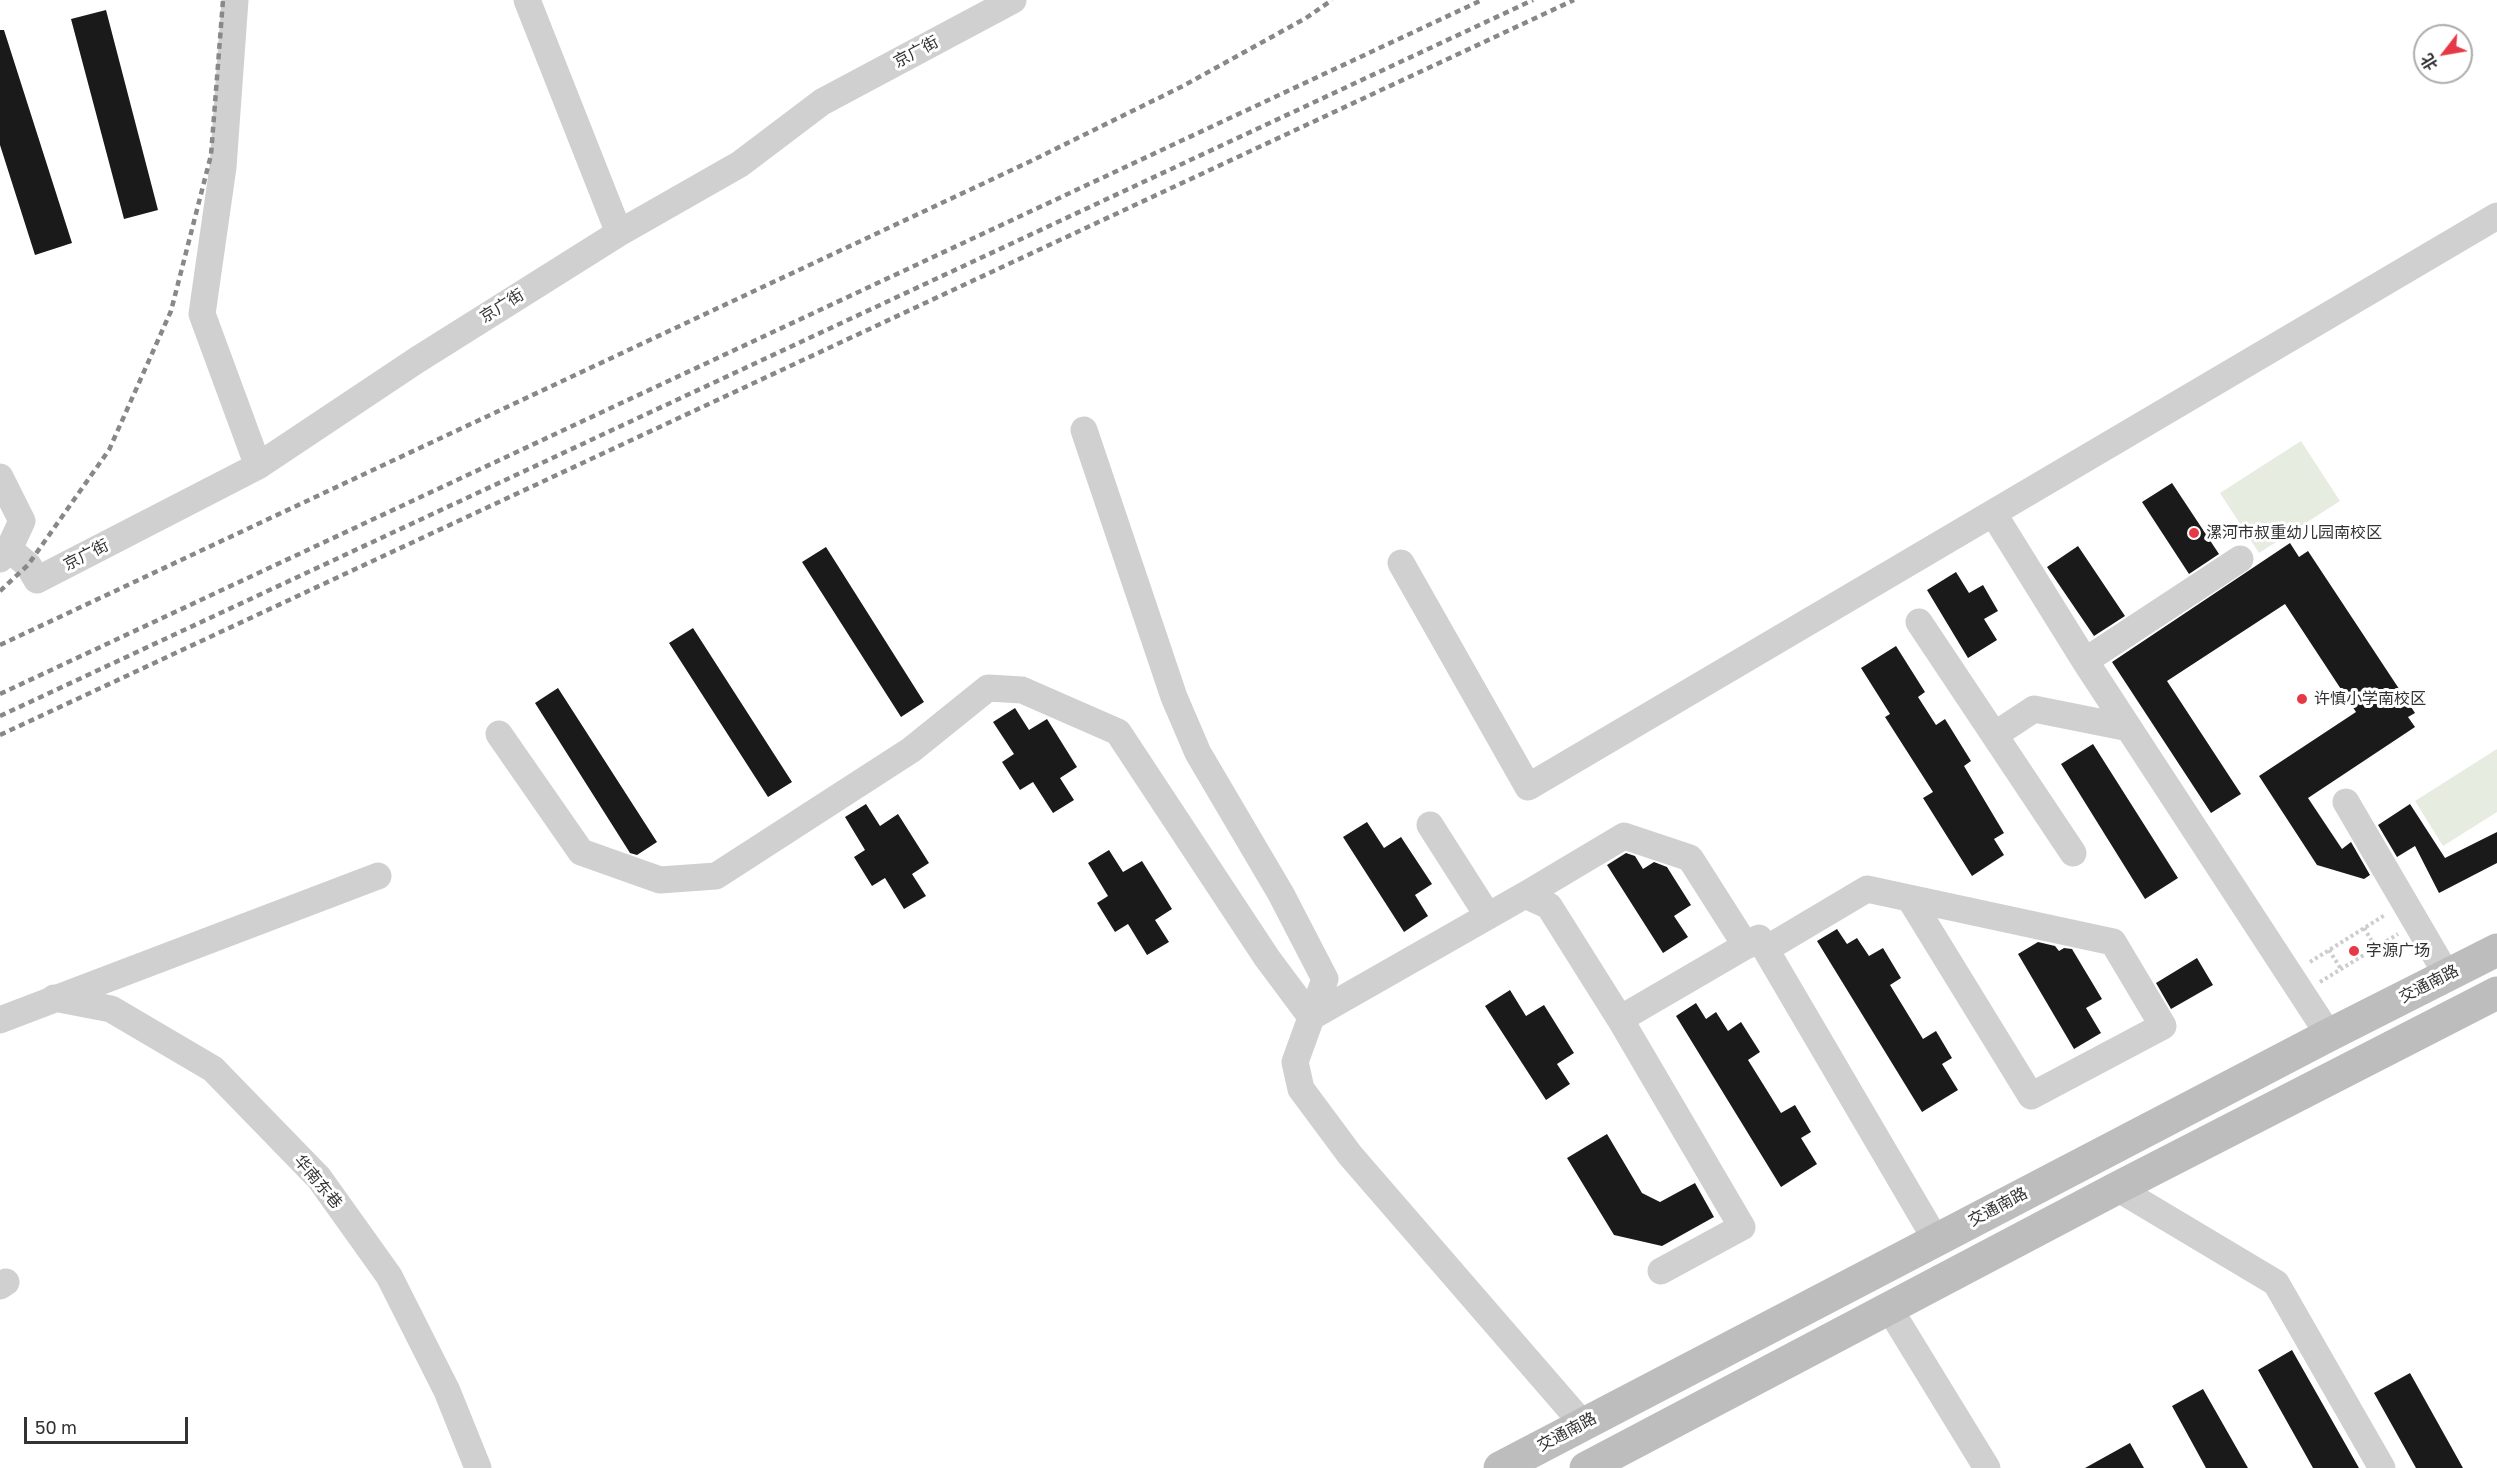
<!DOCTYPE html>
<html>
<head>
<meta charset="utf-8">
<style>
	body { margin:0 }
	#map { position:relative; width:2497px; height:1468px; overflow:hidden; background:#fff; font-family:"Golos Text","Noto Sans SC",sans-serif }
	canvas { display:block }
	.north { position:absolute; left:2413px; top:24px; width:60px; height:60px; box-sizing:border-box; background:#fff; border:2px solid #adadad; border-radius:50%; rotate:239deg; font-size:16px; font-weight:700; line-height:24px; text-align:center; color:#333 }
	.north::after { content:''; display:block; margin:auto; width:21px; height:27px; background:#e63946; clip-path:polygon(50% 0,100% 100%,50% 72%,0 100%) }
	.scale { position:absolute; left:24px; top:1417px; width:164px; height:27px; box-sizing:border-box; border:3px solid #333; border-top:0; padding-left:8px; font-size:18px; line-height:21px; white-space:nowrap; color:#333; -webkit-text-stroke:4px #fff; paint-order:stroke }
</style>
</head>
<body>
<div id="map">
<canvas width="2497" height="1468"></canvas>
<div class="north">北</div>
<div class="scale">50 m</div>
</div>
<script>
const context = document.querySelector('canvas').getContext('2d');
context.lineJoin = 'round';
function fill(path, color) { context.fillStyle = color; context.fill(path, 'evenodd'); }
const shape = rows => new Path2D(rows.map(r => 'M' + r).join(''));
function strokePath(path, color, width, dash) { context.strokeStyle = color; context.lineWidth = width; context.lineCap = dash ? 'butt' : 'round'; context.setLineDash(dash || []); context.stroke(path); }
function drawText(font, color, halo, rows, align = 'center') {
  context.font = font + ' "Golos Text","Noto Sans SC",sans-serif'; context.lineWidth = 6; context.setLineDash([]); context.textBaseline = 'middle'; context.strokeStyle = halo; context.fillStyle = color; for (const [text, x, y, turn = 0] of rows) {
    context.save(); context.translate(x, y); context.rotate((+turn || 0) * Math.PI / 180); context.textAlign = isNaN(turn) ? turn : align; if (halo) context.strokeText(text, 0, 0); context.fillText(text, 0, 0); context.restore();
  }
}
const green = shape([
	[2301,441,2340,501,2259,553,2220,493],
	[2497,749,2497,812,2443,846,2415,801]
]);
const building = shape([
	[106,10,158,210,124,219,71,19],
	[0,30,4,30,72,243,35,255,0,145],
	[2172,483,2219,554,2189,574,2142,502],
	[2290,543,2299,557,2308,551,2415,713,2408,717,2415,727,2308,798,2342,849,2351,842,2370,875,2364,879,2317,865,2259,776,2356,712,2285,604,2167,681,2241,794,2211,813,2112,662],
	[2078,546,2125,616,2094,636,2047,567],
	[826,547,924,702,901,717,802,562],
	[1956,572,1969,593,1983,585,1998,611,1984,619,1997,640,1968,658,1927,590],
	[693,628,792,782,768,797,669,643],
	[1896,646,1925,692,1918,697,1936,725,1945,719,1971,761,1964,766,2004,833,1994,839,2004,855,1972,876,1923,798,1933,792,1885,717,1890,714,1861,668],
	[558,688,657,842,637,855,630,853,535,703],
	[1015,708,1029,730,1047,719,1077,767,1060,778,1074,800,1053,813,1033,782,1020,790,1002,762,1014,754,993,722],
	[2093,744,2178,878,2145,899,2061,764],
	[866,804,880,826,898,814,929,863,912,874,926,896,904,909,885,878,872,886,854,857,865,850,845,817],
	[2410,804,2445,858,2497,832,2497,863,2439,893,2415,846,2397,857,2378,825],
	[1367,822,1384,848,1401,837,1432,884,1415,895,1428,916,1404,932,1343,837],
	[1109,850,1123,872,1142,861,1172,909,1155,920,1169,942,1147,955,1128,924,1115,932,1097,903,1108,896,1088,863],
	[1626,853,1635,856,1643,869,1654,862,1667,867,1691,905,1674,916,1688,937,1663,953,1607,865],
	[1837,929,1847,944,1857,938,1869,956,1883,948,1901,978,1890,985,1923,1039,1936,1031,1952,1058,1942,1064,1958,1090,1922,1112,1817,941],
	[2038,942,2055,946,2059,951,2064,948,2072,949,2102,999,2086,1008,2101,1033,2074,1049,2018,954],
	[2197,958,2213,985,2171,1009,2156,983],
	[1510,990,1526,1016,1544,1005,1574,1053,1557,1064,1570,1084,1546,1100,1485,1006],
	[1696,1003,1706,1019,1716,1012,1728,1031,1741,1022,1760,1052,1748,1060,1781,1113,1795,1105,1811,1132,1801,1138,1817,1164,1781,1187,1676,1016],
	[1607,1134,1642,1193,1660,1202,1695,1183,1714,1217,1662,1246,1614,1235,1567,1158],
	[2292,1350,2359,1468,2313,1468,2258,1370],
	[2410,1373,2463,1468,2416,1468,2374,1393],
	[2203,1389,2248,1468,2206,1468,2172,1406],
	[2130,1443,2144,1468,2085,1468]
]);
const path = shape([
	[2364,928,2376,948],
	[2329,950,2341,969],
	[2310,962,2385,915],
	[2320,982,2398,934]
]);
const street = shape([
	[235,0,223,167,202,314,258,466],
	[527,0,619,233],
	[1084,430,1174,697,1198,753,1281,894,1325,979,1295,1062,1301,1089,1350,1155,1583,1424],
	[0,477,22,521,9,549],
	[0,559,9,549,28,565,37,580,258,466,417,360,619,233,740,164,822,102,1013,0],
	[1401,563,1528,787,1993,513],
	[1919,622,2073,853],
	[2085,661,2240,559],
	[499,734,581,852,660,880,716,876,911,750,988,688,1022,690,1118,732,1267,958,1311,1017,1525,895,1549,906,1620,1019,1759,938,1936,1240],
	[1996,734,2034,709,2129,728],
	[2346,802,2447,975],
	[1430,825,1488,916],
	[1525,895,1624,836,1690,858,1746,946],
	[1766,949,1867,889,2113,942,2163,1026,2031,1096,1910,899],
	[54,998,111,1009,213,1069,319,1178,389,1276,447,1391,478,1468],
	[1620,1019,1742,1227,1661,1271],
	[0,1020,378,876],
	[2329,1035,2085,661,1993,513,2497,216],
	[2117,1188,2276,1283,2382,1468],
	[0,1286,6,1282],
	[1889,1308,1987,1468]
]);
const secondary = shape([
	[1500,1468,2329,1035,2497,950],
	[1586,1468,2117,1188,2497,993]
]);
const rail = shape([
	[0,591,28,565,109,450,171,311,211,155,223,0],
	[0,645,1029,162,1183,86,1306,18,1332,0],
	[0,694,1482,0],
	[0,716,1533,0],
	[0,735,1574,0]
]);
const markers = [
	[2194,533,6,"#e63946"],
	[2302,699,6,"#e63946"],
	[2354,951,6,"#e63946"]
];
const streetNames = [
	["京广街",916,52,-28],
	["京广街",502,306,-32],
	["京广街",86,555,-27],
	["交通南路",2429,984,-27],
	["华南东巷",318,1182,50],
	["交通南路",1998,1207,-28],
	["交通南路",1567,1432,-28]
];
const poiNames = [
	["漯河市叔重幼儿园南校区",2206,533],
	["许慎小学南校区",2314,699],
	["字源广场",2366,951]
];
fill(green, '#e6ecdf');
fill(building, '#1a1a1a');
strokePath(path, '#cdcdcd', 4, [3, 3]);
strokePath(street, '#d0d0d0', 27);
strokePath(secondary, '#bdbdbd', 33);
strokePath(rail, '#888', 4.5, [6, 4.5]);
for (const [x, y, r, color] of markers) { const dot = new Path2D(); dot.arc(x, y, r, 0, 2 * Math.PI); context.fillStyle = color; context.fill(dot); strokePath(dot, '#fff', 2); }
drawText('16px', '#333', '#fff', streetNames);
drawText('16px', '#333', '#fff', poiNames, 'left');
</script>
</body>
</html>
